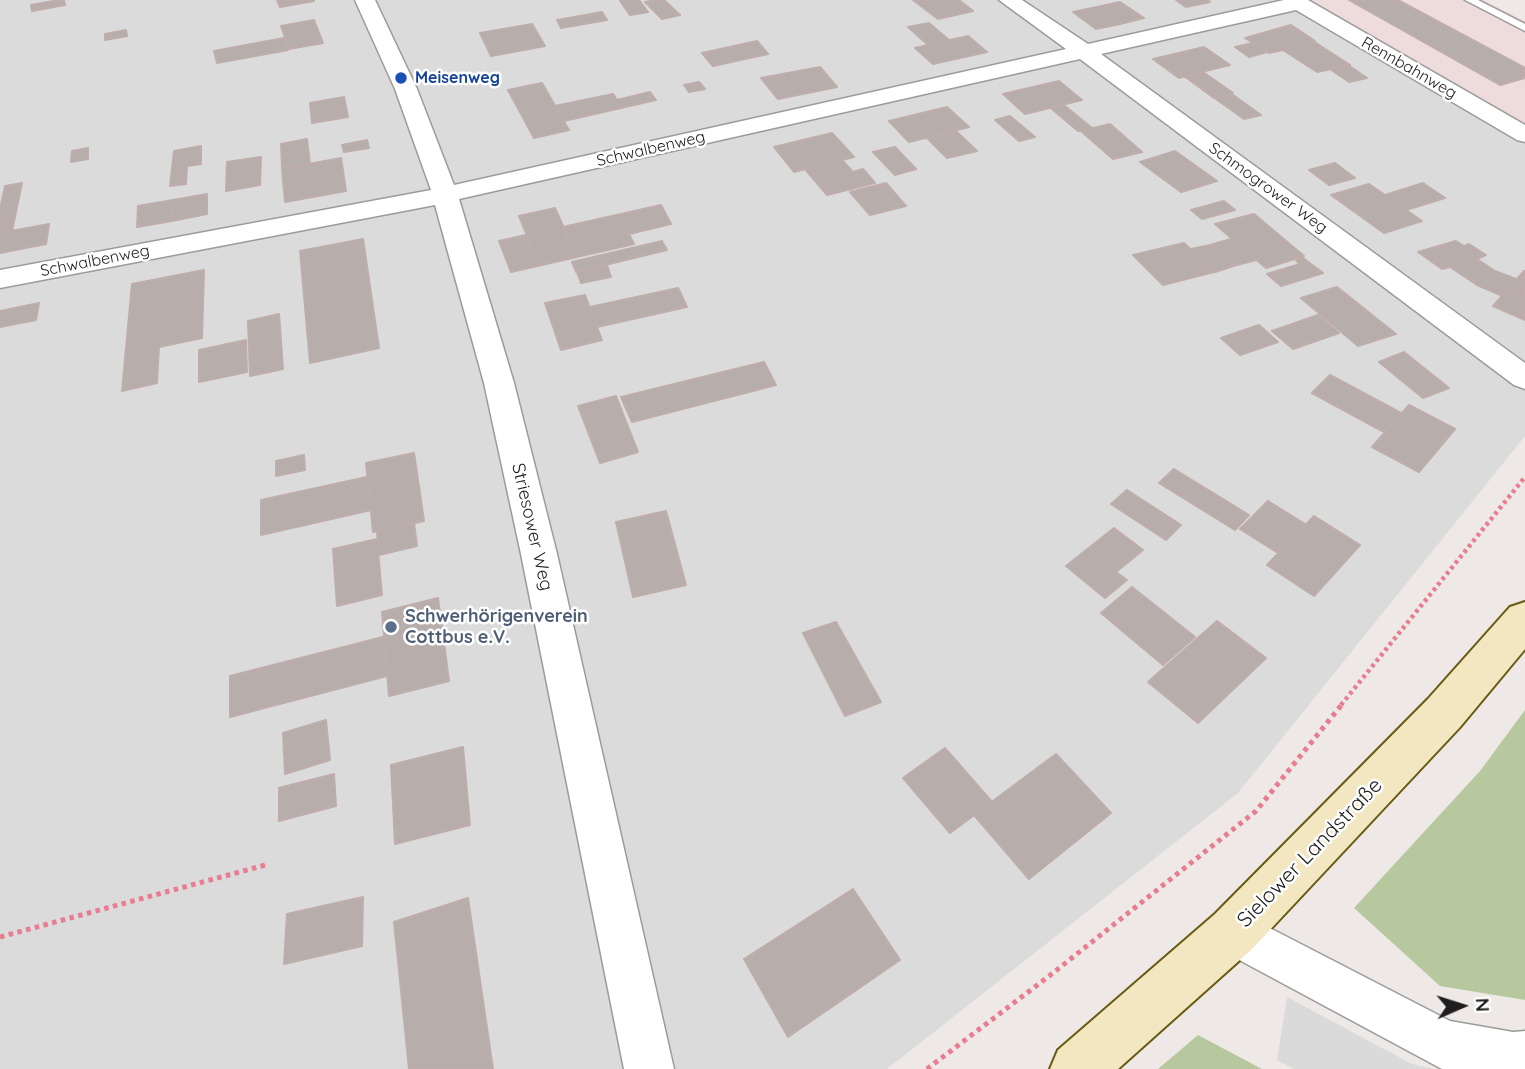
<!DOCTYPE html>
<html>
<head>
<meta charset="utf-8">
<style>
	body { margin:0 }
	#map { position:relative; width:1525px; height:1069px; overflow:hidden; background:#eee9e6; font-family:Quicksand,sans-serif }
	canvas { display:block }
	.north { position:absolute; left:1427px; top:971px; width:70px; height:70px; -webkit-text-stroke:5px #fff; paint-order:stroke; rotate:87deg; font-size:19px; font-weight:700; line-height:28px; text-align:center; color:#1e1e1e }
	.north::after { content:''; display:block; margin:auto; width:24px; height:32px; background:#1e1e1e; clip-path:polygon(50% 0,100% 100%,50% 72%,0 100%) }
</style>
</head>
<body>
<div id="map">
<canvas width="1525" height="1069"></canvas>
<div class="north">N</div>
</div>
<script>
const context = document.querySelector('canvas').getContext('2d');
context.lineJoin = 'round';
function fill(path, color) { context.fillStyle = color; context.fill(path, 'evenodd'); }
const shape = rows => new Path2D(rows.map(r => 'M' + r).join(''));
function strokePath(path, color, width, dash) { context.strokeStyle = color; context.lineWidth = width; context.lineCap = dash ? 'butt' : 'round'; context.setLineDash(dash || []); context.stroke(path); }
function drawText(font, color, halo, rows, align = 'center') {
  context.font = font + ' Quicksand,sans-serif'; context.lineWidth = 5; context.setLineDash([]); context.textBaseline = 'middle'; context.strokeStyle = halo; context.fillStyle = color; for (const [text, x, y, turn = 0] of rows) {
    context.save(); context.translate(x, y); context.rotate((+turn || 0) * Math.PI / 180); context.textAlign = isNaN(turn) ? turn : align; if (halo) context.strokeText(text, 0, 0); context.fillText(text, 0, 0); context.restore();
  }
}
const residential = shape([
	[0,0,1281,0,1525,144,1525,436,1238,793,887,1069,0,1069]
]);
const military = shape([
	[1301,0,1483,0,1525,21,1525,130]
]);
const forest = shape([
	[1525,710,1525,1000,1440,986,1354,908,1480,771],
	[1198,1035,1262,1069,1158,1069]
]);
const parking = shape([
	[1287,997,1412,1064,1434,1069,1294,1069,1277,1060]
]);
const building = shape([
	[59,0,64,0,65,5,32,11,31,5,59,0],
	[277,0,314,0,314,1,280,7,277,0],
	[639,0,648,12,630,15,620,1,639,0],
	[655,0,664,0,680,15,662,19,645,2,655,0],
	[913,0,959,0,973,11,938,19,913,0],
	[1176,0,1207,0,1210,2,1186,7,1176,0],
	[1349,0,1398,0,1525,68,1525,78,1500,85,1349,0],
	[1120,2,1144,18,1120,24,1097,7,1120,2],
	[1097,7,1120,24,1096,29,1073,12,1097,7],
	[602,12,607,20,561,28,557,20,602,12],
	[314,20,323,43,289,49,281,26,314,20],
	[929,23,949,40,928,45,908,27,929,23],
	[532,24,545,46,491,56,480,33,532,24],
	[1291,25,1315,41,1313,41,1350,65,1317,72,1283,50,1269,53,1245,38,1291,25],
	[126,30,127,36,105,40,105,34,126,30],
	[968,36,987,52,933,64,915,48,968,36],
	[284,38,288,50,217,63,214,51,284,38],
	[757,41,768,54,713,66,702,53,757,41],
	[1253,43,1267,52,1249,57,1235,47,1253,43],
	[1204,47,1230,65,1205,71,1179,53,1204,47],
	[1179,53,1205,71,1179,78,1153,59,1179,53],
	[1348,65,1367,78,1349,82,1330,69,1348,65],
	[820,67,837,87,778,99,761,78,820,67],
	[1203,72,1233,93,1214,98,1184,76,1203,72],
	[1059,81,1082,100,1025,114,1003,94,1059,81],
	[699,82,705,89,689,92,684,85,699,82],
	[542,83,569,130,534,138,508,90,542,83],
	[650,92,656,100,564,121,555,106,613,94,617,100,650,92],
	[1233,95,1261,115,1244,119,1216,99,1233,95],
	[344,97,348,117,312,123,310,103,344,97],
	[1065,106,1092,128,1078,131,1052,109,1065,106],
	[947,107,969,127,909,142,889,121,947,107],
	[1010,116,1035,137,1019,141,995,120,1010,116],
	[1110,124,1142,152,1113,159,1081,131,1110,124],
	[956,131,977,151,947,158,927,138,956,131],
	[832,133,854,157,794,172,774,147,832,133],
	[307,139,310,164,282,168,281,144,307,139],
	[367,140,369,148,344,152,342,145,367,140],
	[201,146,201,164,187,166,186,184,170,186,174,151,201,146],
	[895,147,916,169,895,175,873,152,895,147],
	[88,148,88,159,71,162,72,151,88,148],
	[1175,151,1217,181,1181,192,1140,162,1175,151],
	[261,157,260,185,226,191,227,162,261,157],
	[341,158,346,191,285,202,282,169,341,158],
	[842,160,853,172,863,169,875,183,827,195,805,169,842,160],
	[1335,163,1355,178,1329,185,1309,170,1335,163],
	[22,183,12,231,0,233,0,209,5,186,22,183],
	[886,183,906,206,870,215,850,192,886,183],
	[1423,183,1445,198,1406,210,1422,221,1384,233,1331,195,1369,184,1385,195,1423,183],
	[207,194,207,214,172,221,173,200,207,194],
	[173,200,172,221,137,227,138,206,173,200],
	[1224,201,1235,210,1202,219,1191,210,1224,201],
	[661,205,671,224,629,234,634,244,511,272,499,241,526,235,535,255,572,246,563,227,661,205],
	[555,208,572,246,535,255,519,216,555,208],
	[1254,214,1304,256,1266,268,1215,224,1254,214],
	[49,224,46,244,0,253,0,233,49,224],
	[363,239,379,348,310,363,300,251,363,239],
	[1231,239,1256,260,1233,266,1210,245,1231,239],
	[662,241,667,250,576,272,572,262,662,241],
	[1456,241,1464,246,1469,244,1486,255,1477,259,1495,271,1516,279,1503,296,1477,285,1450,267,1442,269,1418,252,1456,241],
	[1184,243,1214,272,1163,285,1133,255,1184,243],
	[1210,245,1233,266,1215,272,1191,249,1210,245],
	[1303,258,1323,273,1281,286,1267,274,1300,264,1296,261,1303,258],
	[607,265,611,277,581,283,577,272,607,265],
	[204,270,202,338,159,347,157,383,122,391,132,284,204,270],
	[1524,271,1525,271,1525,295,1509,288,1524,271],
	[1337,287,1396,334,1358,346,1301,298,1337,287],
	[678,288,687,307,597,327,590,307,678,288],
	[1509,288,1525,295,1525,320,1493,306,1509,288],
	[585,295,602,340,561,350,545,303,585,295],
	[39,303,36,320,0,327,0,311,39,303],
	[279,314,283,369,250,376,248,321,279,314],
	[1318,315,1339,333,1293,349,1272,331,1318,315],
	[1259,325,1278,342,1240,355,1221,338,1259,325],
	[246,340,247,372,199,382,199,350,246,340],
	[1404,352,1449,388,1423,398,1379,362,1404,352],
	[764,362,776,385,632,422,621,397,764,362],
	[1330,375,1401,413,1384,432,1312,393,1330,375],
	[616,396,638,452,600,463,578,406,616,396],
	[1409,405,1455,429,1419,472,1372,447,1409,405],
	[414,453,424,521,373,532,366,463,414,453],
	[304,455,305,470,276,476,276,461,304,455],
	[1174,469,1249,515,1235,530,1159,483,1174,469],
	[367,477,371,510,261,535,261,500,367,477],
	[1127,490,1181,525,1166,540,1111,504,1127,490],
	[1268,501,1305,524,1278,553,1240,529,1268,501],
	[666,511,686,585,633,597,616,522,666,511],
	[1314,516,1360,545,1314,596,1267,565,1314,516],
	[414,523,417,546,379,555,377,532,414,523],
	[1114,528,1143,550,1116,572,1127,580,1105,598,1066,566,1114,528],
	[377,539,382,595,337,606,333,549,377,539],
	[1132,587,1195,637,1163,665,1101,613,1132,587],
	[438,598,449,681,389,696,382,612,438,598],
	[1217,621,1266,658,1198,723,1148,682,1217,621],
	[836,622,881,702,845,716,803,633,836,622],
	[383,637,387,676,230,717,230,676,383,637],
	[326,720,330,760,285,774,283,733,326,720],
	[463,747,470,825,395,844,391,765,463,747],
	[945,748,992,802,950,833,903,778,945,748],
	[1056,754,1111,813,1029,879,974,815,1056,754],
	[334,774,336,806,279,821,279,788,334,774],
	[853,889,900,960,788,1037,744,959,853,889],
	[363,897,362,946,284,964,287,914,363,897],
	[468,898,493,1069,409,1069,394,922,468,898]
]);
const pathFar1 = shape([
	[1341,705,1525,477]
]);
const path = shape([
	[0,937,269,864],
	[927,1069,1053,973,1256,811,1343,703]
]);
const lane = shape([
	[1465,0,1478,0,1525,24,1525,31,1465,0]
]);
const street = shape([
	[355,0,375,0,417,89,454,185,1066,49,999,0,1022,0,1088,44,1284,0,1308,0,1525,125,1525,142,1517,140,1296,10,1101,54,1525,363,1525,389,1514,385,1080,59,459,199,514,383,557,554,674,1069,624,1069,521,554,484,383,435,205,0,288,0,270,431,190,395,89,355,0],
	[1233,909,1450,1021,1513,1032,1525,1031,1525,1069,1442,1069,1217,948,1210,932,1217,916,1233,909]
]);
const secondary = shape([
	[1525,602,1525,649,1460,727,1251,950,1118,1069,1050,1069,1058,1050,1215,914,1428,699,1510,607,1525,602]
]);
const markers = [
	[401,78,7,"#1a4fb4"],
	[391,627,7,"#5c6f8a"]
];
const farStreetnames = [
	["Rennbahnweg",1409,68,30],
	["Schwalbenweg",651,149,-13],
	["Schmogrower Weg",1268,188,36],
	["Schwalbenweg",95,261,-11]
];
const farTransitnames = [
	["Meisenweg",415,78]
];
const streetNames = [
	["Striesower Weg",532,527,77]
];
const serviceNames = [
	["Schwerhörigenverein",405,617],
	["Cottbus e.V.",405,638]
];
const nearStreetnames = [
	["Sielower Landstraße",1310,853,-46]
];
fill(residential, '#dcdbdc');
fill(military, '#eedbdb');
fill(forest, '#b7c89f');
fill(parking, '#dadada');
fill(building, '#b7aeac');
strokePath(building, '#beadaa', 2);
strokePath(lane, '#9b9b9b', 3);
strokePath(street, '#9b9b9b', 3);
strokePath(secondary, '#695a12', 4);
strokePath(pathFar1, '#e97c8f', 4.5, [3.5, 3.5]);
strokePath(path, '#e97c8f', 5, [4.5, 4.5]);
fill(lane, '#fff');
fill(street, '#fff');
fill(secondary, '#f2e7c0');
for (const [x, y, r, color] of markers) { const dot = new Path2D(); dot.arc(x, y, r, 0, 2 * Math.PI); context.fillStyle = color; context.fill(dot); strokePath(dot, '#fff', 2.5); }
drawText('16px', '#1e1e1e', '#fff', farStreetnames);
drawText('bold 16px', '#164399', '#fff', farTransitnames, 'left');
drawText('18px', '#1e1e1e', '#fff', streetNames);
drawText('bold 18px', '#4e5e75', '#fff', serviceNames, 'left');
drawText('21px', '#1e1e1e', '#fff', nearStreetnames);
</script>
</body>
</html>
